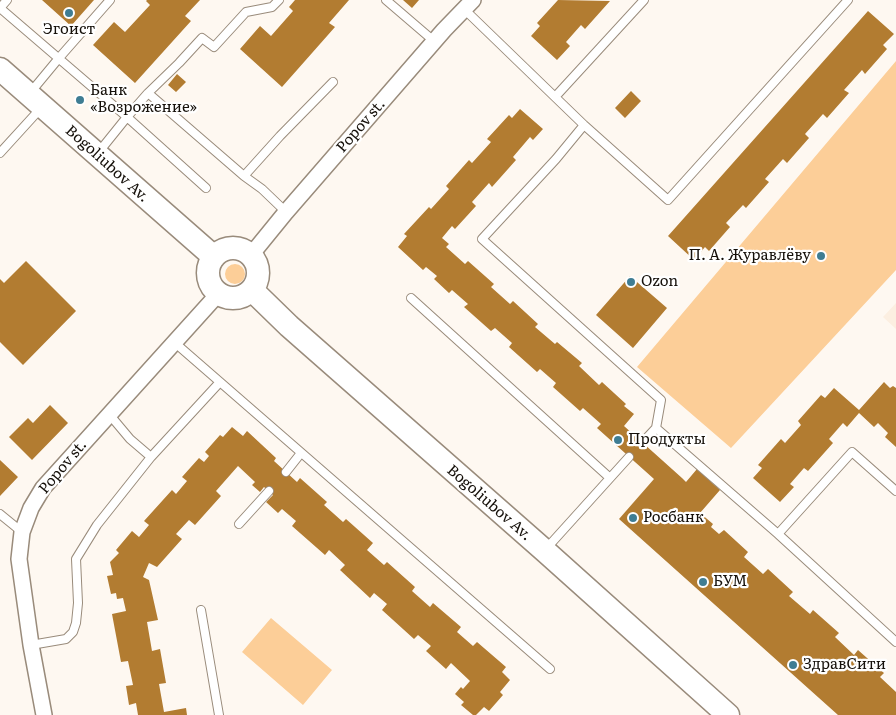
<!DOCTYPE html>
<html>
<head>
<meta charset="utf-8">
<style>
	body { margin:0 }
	canvas { display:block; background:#fef8f1 }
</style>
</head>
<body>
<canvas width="896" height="715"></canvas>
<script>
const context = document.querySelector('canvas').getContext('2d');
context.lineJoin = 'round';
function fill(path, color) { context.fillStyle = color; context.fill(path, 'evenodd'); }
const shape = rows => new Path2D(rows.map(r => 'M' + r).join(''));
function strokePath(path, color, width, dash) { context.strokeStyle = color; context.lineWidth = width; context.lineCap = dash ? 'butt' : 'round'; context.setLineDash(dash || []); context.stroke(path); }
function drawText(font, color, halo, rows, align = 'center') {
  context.font = font + ' Literata,serif'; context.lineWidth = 4.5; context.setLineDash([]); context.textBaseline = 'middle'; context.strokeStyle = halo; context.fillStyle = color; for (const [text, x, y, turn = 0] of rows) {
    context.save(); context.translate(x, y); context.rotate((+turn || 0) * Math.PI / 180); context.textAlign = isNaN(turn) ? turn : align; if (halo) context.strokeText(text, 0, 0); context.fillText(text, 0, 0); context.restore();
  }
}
const built = shape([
	[896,303,896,329,883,317]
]);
const green = shape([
	[896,61,896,270,731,448,637,367],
	'225 274a10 10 0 1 1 20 0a10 10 0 1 1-20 0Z',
	[271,618,332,670,303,705,242,652]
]);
const building = shape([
	[42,0,94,0,71,26],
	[147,0,200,0,185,16,191,21,135,83,93,45,114,22,125,32,150,5,146,1],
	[295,0,349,0,329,23,335,27,282,87,240,49,260,26,271,36,293,11,289,7],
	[403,0,419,0,412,8],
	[558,0,610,1,585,29,581,25,566,42,570,46,557,60,531,36,540,26,537,23],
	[868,11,894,34,883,45,887,49,865,74,862,70,844,90,849,93,827,118,823,114,805,134,809,138,787,163,783,159,765,179,769,182,746,208,743,205,726,223,730,227,709,251,705,247,694,260,668,236],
	[177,74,186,82,176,92,168,85],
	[631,91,641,101,625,118,615,108],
	[520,109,543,129,533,140,530,137,513,157,516,160,492,187,489,183,472,202,476,206,455,229,452,226,442,238,449,244,446,247,465,264,468,261,494,284,491,287,510,304,513,301,538,324,535,327,555,344,557,342,582,363,579,366,599,385,602,382,626,404,624,406,634,414,624,426,682,478,686,482,697,469,720,490,700,513,713,524,711,527,719,534,724,530,748,552,744,557,763,574,768,569,793,592,789,596,810,614,813,610,839,633,835,637,854,655,858,650,884,673,880,677,896,692,896,715,838,715,619,519,654,479,597,428,601,424,583,408,580,411,553,387,556,383,540,369,537,372,509,347,512,343,495,328,491,331,464,307,468,304,452,290,449,293,434,279,437,276,426,267,423,270,398,247,407,236,404,234,429,207,431,209,449,189,446,186,469,160,472,163,491,142,487,139,509,115,512,118],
	[26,261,76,311,23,365,0,342,0,279,4,283],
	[630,276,667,308,633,348,596,315],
	[884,382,890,388,893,386,896,388,896,447,885,437,888,433,878,423,874,427,859,413,847,427,843,423,829,439,833,443,808,471,804,468,790,484,794,487,780,502,753,478,762,468,758,465,781,439,785,443,801,425,798,421,821,395,825,398,834,388,859,410],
	[50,405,68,423,32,460,9,437,28,418,33,423],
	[232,427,243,436,247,431,276,458,274,461,297,482,300,478,327,502,324,505,343,522,346,519,373,543,367,550,384,565,387,562,415,587,412,591,430,607,433,603,461,627,457,632,473,646,477,642,506,667,502,672,510,680,500,692,503,695,489,711,484,707,476,715,473,715,461,705,464,702,455,694,461,687,463,689,470,681,451,663,446,669,426,651,431,646,418,635,414,639,382,610,387,604,374,593,370,598,340,570,345,565,329,550,325,555,292,526,296,521,282,509,278,513,266,502,273,495,264,487,260,492,252,485,255,482,238,466,216,491,221,496,195,525,189,520,176,534,182,539,157,567,149,563,143,577,149,580,158,620,147,622,152,651,160,649,166,683,159,684,164,712,186,708,187,715,138,715,136,703,129,705,126,686,133,685,128,661,121,662,112,614,126,611,123,598,117,599,116,593,111,594,107,576,113,575,110,562,119,553,116,550,132,531,139,537,149,525,144,521,172,490,176,494,187,481,182,477,199,458,204,462,209,456,205,452,220,435,223,437],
	[0,460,18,477,0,496]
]);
const service = shape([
	[386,0,435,42],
	[0,8,127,117,206,188],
	[0,8,7,0],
	[464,9,555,97,644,0],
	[30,93,59,58,110,0],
	[148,93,244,176,262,189,286,212],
	[555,97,584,125,668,200,848,0],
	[584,125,556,159,482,239,661,400,656,428],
	[0,153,41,108],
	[98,153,127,117,148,93,179,63,202,38,214,47,246,12,272,7,279,0],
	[244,176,280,136,333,82],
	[411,298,610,478],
	[174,342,550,669],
	[109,414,130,439,151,457],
	[642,443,656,428,778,534,852,452,896,491],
	[286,472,301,453],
	[0,514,22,532],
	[239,524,269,491],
	[778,534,896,642],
	[545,550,629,457],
	[201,610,219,715],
	[31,645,66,639,73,632,76,623,78,603,76,559,97,525,151,457,220,382]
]);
const minor = shape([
	[251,255,286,212,444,30,473,0],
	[44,715,31,645,19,559,22,532,31,508,43,488,219,293]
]);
const secondary = shape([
	[0,69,214,257],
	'208 273a25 25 0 1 1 50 0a25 25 0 1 1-50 0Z',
	[252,290,289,326,545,551,728,715]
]);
const markers = [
	[69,13,5,"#3f7d93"],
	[80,100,5,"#3f7d93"],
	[821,256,5,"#3f7d93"],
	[631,282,5,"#3f7d93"],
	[618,440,5,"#3f7d93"],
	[633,518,5,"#3f7d93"],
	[703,582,5,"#3f7d93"],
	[793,665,5,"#3f7d93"]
];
const poiNames = [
	["Эгоист",69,30,"center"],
	["Банк",90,91],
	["«Возрожение»",90,108],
	["П. А. Журавлёву",811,256,"right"],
	["Ozon",641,282],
	["Продукты",628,440],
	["Росбанк",643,518],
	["БУМ",713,582],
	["ЗдравСити",803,665]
];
const streetNames = [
	["Popov st.",361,126,-49],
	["Bogoliubov Av.",107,164,42],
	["Popov st.",63,467,-50],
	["Bogoliubov Av.",489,503,41]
];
fill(built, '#fcefe1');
fill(green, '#fcce98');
fill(building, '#b27c31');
strokePath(service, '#998b7b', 10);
strokePath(minor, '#998b7b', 18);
strokePath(secondary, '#998b7b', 25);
strokePath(service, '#fff', 8);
strokePath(minor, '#fff', 15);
strokePath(secondary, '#fff', 22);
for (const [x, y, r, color] of markers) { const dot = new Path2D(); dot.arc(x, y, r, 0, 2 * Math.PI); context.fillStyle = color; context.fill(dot); strokePath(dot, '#fff', 2); }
drawText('15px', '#15100a', '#fff', poiNames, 'left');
drawText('15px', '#15100a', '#fff', streetNames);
</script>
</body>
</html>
